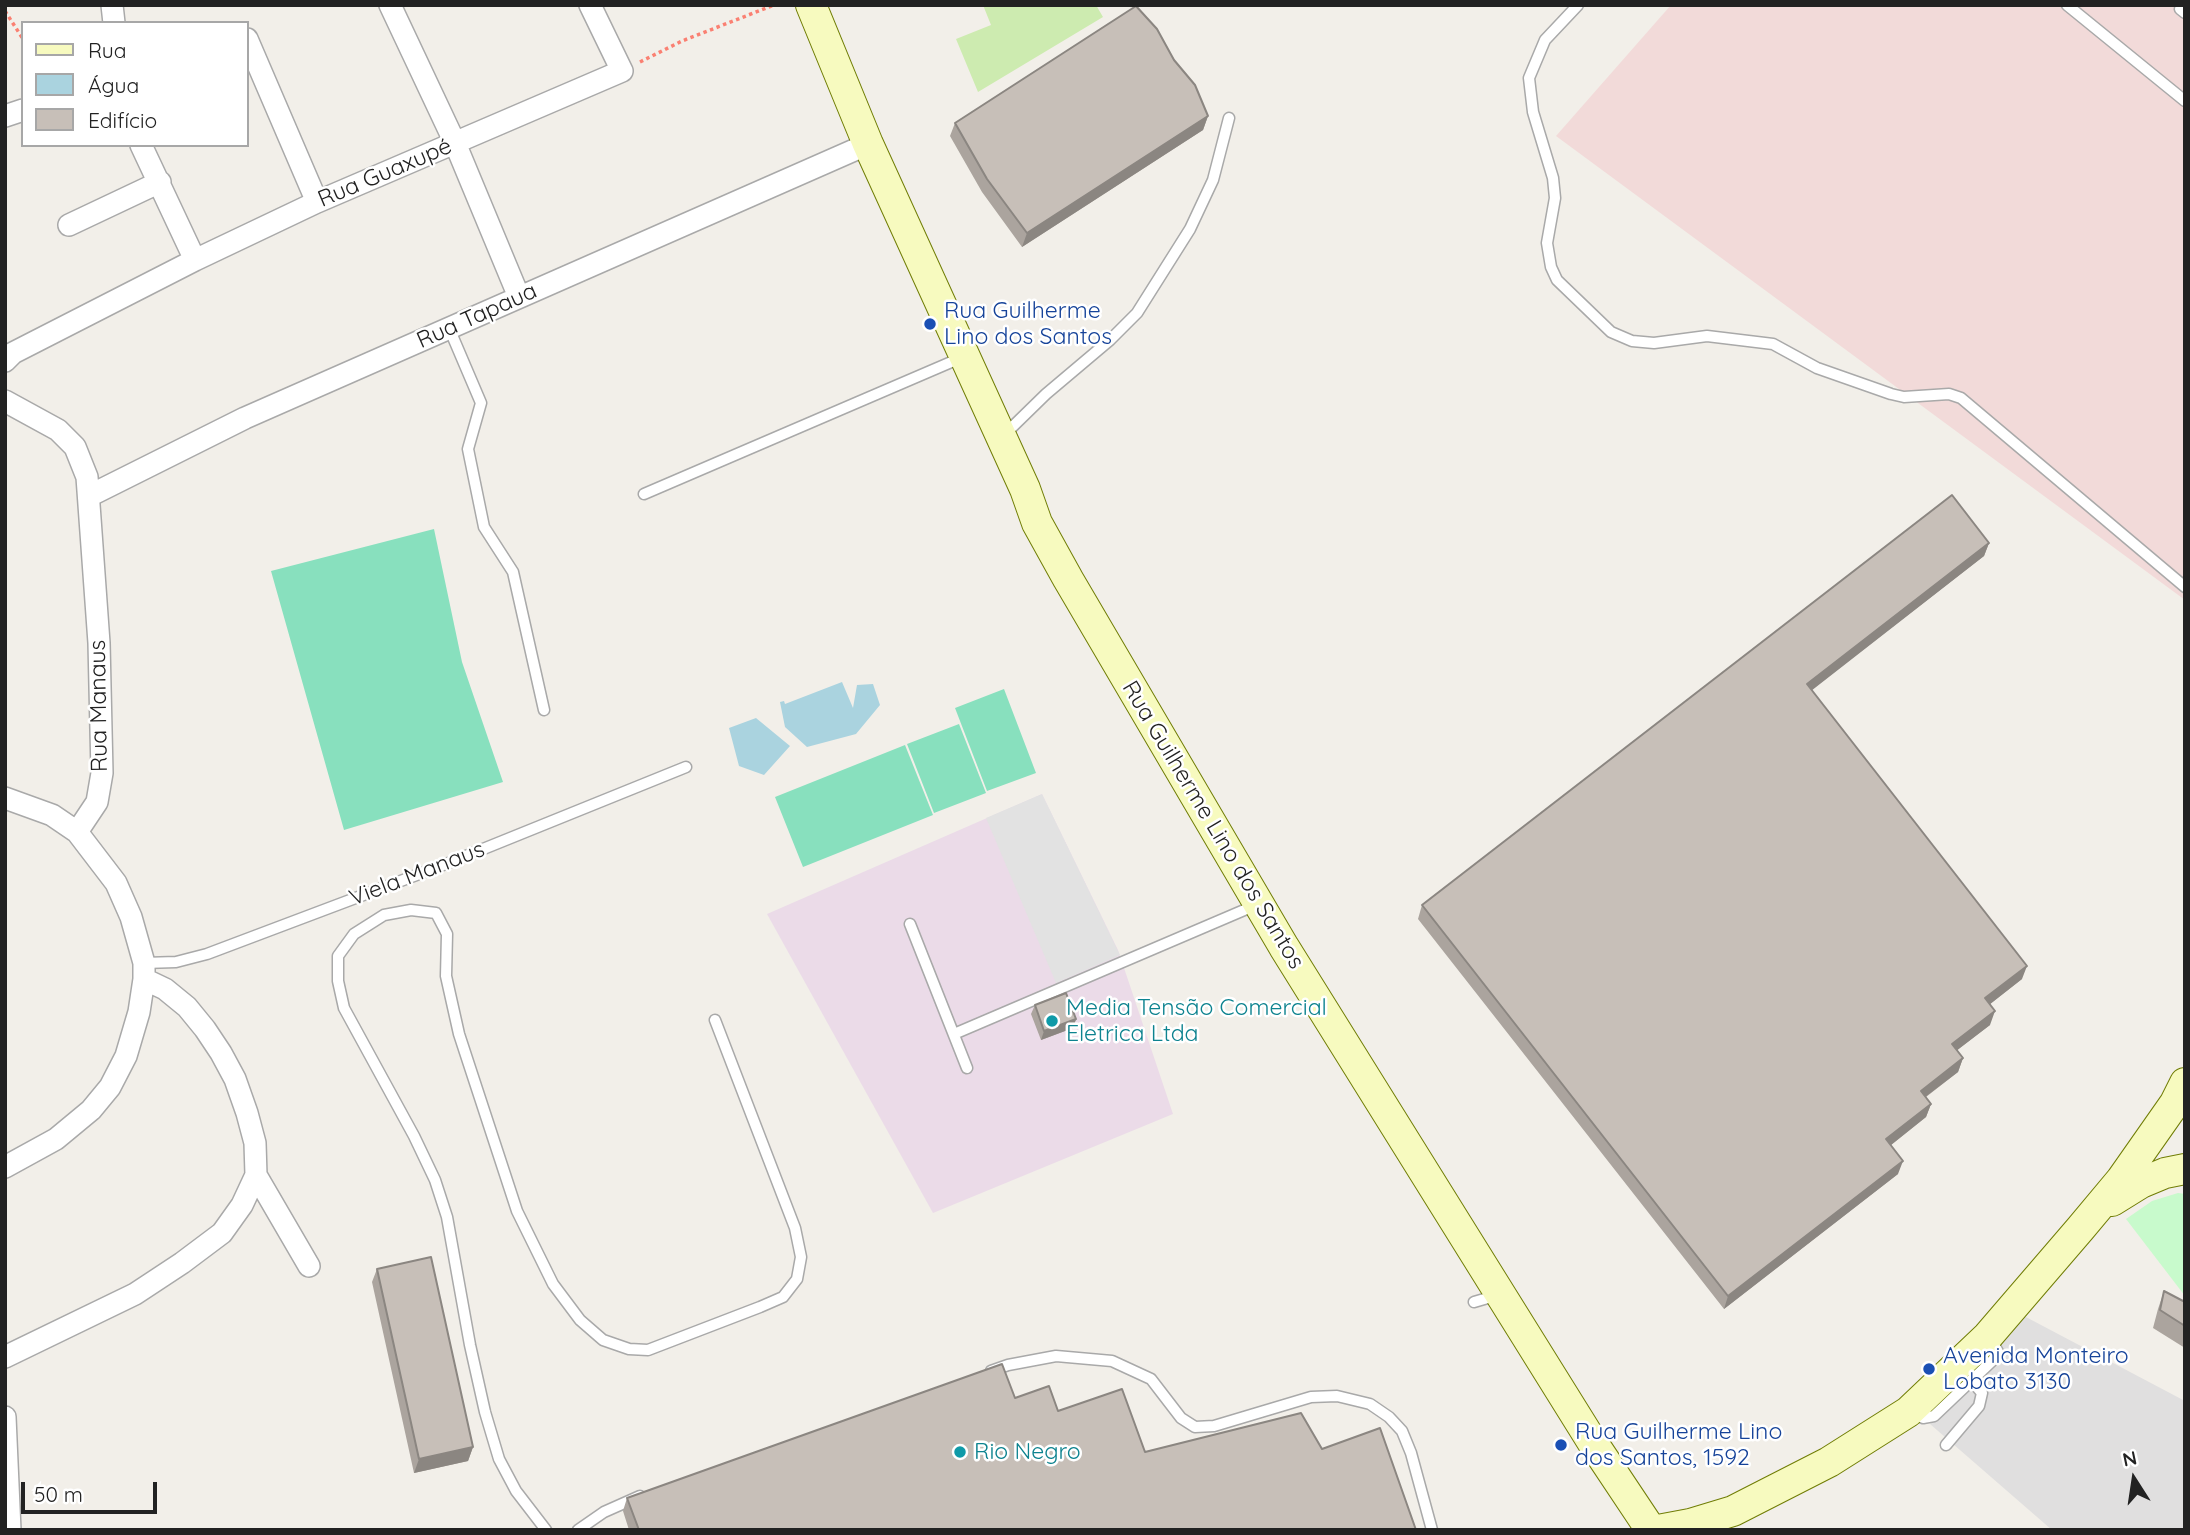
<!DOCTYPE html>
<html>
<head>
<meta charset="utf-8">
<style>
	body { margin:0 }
	#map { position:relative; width:2190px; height:1535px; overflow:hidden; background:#f2efe9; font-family:Quicksand,sans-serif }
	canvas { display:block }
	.frame { position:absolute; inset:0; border:7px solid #222; pointer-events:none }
	.legend { position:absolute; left:21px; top:21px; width:228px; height:126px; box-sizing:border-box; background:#fff; border:2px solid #a7a7a7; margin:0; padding:9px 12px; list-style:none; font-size:21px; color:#222 }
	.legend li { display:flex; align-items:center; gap:14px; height:35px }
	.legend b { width:35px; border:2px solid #a7a7a7 }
	.north { position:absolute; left:2099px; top:1444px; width:70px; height:70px; -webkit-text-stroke:5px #fff; paint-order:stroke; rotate:348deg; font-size:19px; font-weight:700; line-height:28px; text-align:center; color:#222 }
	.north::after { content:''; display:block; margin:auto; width:24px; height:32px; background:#222; clip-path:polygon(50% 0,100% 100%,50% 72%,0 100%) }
	.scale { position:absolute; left:21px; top:1482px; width:136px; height:32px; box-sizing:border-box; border:4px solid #222; border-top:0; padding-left:9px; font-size:21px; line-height:24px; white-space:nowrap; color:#222; -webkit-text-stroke:5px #fff; paint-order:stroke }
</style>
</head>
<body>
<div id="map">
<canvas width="2190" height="1535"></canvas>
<div class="frame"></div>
<ul class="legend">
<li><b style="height:9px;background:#f7fabf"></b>Rua</li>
<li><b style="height:19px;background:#aad3df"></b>Água</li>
<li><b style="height:19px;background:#c7bfb8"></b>Edifício</li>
</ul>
<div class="north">N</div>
<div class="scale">50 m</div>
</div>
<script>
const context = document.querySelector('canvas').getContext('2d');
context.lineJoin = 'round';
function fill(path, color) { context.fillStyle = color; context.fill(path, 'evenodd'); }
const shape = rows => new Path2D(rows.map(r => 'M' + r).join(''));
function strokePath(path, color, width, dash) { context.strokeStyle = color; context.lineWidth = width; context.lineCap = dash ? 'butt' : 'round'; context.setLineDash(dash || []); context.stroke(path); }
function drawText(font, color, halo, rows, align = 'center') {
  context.font = font + ' Quicksand,sans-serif'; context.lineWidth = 5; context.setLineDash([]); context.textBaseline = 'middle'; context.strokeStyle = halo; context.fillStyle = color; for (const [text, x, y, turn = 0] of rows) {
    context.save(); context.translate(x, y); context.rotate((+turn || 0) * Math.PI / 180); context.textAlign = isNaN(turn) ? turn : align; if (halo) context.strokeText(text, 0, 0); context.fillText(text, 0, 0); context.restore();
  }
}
const residential = shape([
	[2024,1316,2185,1401,2185,1530,2052,1530,1930,1424]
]);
const commercial = shape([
	[1671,5,2185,5,2185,600,1556,136]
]);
const industrial = shape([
	[1042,794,1118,950,1173,1114,933,1213,767,914]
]);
const grass = shape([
	[983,5,1096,5,1103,17,978,92,956,39,991,25]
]);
const park = shape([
	[2178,1193,2185,1194,2185,1296,2126,1219,2152,1201]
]);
const pitch = shape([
	[434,529,462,662,503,782,344,830,271,571],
	[1004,689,1036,773,987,791,955,708],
	[959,724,986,793,934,813,907,744],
	[905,745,933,815,803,867,775,797]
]);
const parking = shape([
	[1042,794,1120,955,1056,983,986,818]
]);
const water = shape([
	[842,682,853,708,857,685,873,684,880,705,856,734,807,747,785,727,780,702,784,701,785,704],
	[756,718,790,746,764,775,739,766,729,728]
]);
const path = shape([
	[5,11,23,39],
	[640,62,682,41,774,5]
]);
const lane = shape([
	[1578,5,1545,40,1529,78,1533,112,1553,178,1555,198,1547,243,1551,267,1557,280,1611,332,1632,341,1654,343,1707,336,1773,344,1817,368,1891,394,1904,397,1949,394,1961,398,2185,587],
	[2067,5,2185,101],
	[2180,9,2185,13],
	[449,328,481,403,468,449,484,527,513,572,544,710],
	[1005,434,1046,394,1110,340,1137,313,1190,229,1213,180,1229,118],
	[644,494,963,357],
	[910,924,967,1068],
	[144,963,176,962,207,954,451,862,686,767],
	[954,1034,1256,905],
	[1474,1302,1498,1295],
	[991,1371,1008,1365,1056,1356,1112,1361,1151,1379,1181,1418,1195,1427,1214,1426,1311,1397,1337,1396,1370,1404,1389,1417,1402,1431,1411,1453,1432,1530],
	[1911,1413,1923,1418,1934,1416,1993,1360,1998,1352,1990,1338],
	[1946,1445,1979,1406,1982,1393,1971,1380],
	[546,1530,516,1491,499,1459,485,1412,470,1345,447,1217,435,1180,414,1136,344,1008,338,981,338,956,354,934,384,915,411,910,436,913,447,934,446,976,459,1034,517,1211,553,1284,580,1320,603,1340,629,1349,648,1350,760,1307,783,1297,797,1279,801,1257,795,1228,715,1020],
	[578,1530,604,1512,640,1496]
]);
const street = shape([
	[112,5,114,23],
	[390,5,455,143,519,297],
	[247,39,317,202],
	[5,116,23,110],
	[141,145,195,260],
	[69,225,160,182],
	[5,361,13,353,195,260,317,202,622,71,590,5],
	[5,401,58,430,75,447,87,477,99,643,102,773,97,802,77,832,116,883,131,917,144,963,144,979,165,989,187,1007,205,1029,221,1053,235,1079,247,1113,255,1143,256,1175,309,1266],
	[89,496,245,418,868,144],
	[5,798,52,815,77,832],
	[5,1167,56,1139,91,1110,110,1087,126,1056,139,1012,144,979],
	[5,1357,135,1294,182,1263,222,1233,242,1205,256,1175],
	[5,1417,10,1530]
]);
const secondary = shape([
	[811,5,868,144,1025,489,1037,523,1068,579,1284,947,1593,1443,1651,1530],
	[2112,1201,2141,1183,2165,1173,2185,1169],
	[1658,1530,1690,1524,1733,1511,1829,1462,1908,1412,1988,1336,2080,1229,2121,1180,2175,1103,2185,1083]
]);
const wall = shape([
	[1174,60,1208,116,1203,130,1022,247,982,192,950,136,955,123],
	[1989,543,1984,556,1811,690,2022,979,1990,1004,1990,1025,1957,1050,1963,1058,1958,1072,1926,1097,1931,1104,1926,1117,1891,1145,1898,1174,1724,1309,1418,919,1422,905],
	[1035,1005,1076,1019,1073,1028,1041,1040,1031,1014],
	[377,1269,473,1447,468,1461,414,1473,372,1282],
	[2164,1291,2185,1302,2185,1348,2153,1328,2158,1309],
	[1015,1398,1058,1411,1145,1452,1322,1449,1416,1530,629,1530,623,1511,627,1498]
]);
const shadedWall = shape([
	[1208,116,1203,130,1022,247,1027,233],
	[1989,543,1984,556,1802,698,1807,684],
	[2027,966,2022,979,1980,1012,1985,998],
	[1995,1011,1990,1025,1947,1058,1952,1044],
	[1076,1019,1073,1028,1041,1040,1044,1031],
	[1963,1058,1958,1072,1916,1104,1921,1091],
	[1931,1104,1926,1117,1881,1153,1886,1139],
	[1903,1161,1898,1174,1724,1309,1728,1296],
	[473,1447,468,1461,414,1473,419,1459]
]);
const building = shape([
	[1136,6,1157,29,1174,60,1195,85,1208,116,1027,233,987,179,955,123,1136,6],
	[1952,495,1989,543,1807,684,2027,966,1985,998,1995,1011,1952,1044,1963,1058,1921,1091,1931,1104,1886,1139,1903,1161,1728,1296,1422,905,1952,495],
	[1066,993,1076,1019,1044,1031,1035,1005,1066,993],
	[431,1257,473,1447,419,1459,377,1269,431,1257],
	[2164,1291,2185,1302,2185,1326,2160,1310,2164,1291],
	[1002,1364,1015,1398,1049,1386,1058,1411,1122,1389,1145,1452,1301,1413,1322,1449,1380,1428,1416,1530,639,1530,627,1498,1002,1364]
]);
const markers = [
	[930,324,7,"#1a4fb4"],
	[1052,1021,7,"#0f9aa8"],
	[1929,1369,7,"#1a4fb4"],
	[1561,1445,7,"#1a4fb4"],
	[960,1452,7,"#0f9aa8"]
];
const streetNames = [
	["Rua Guaxupé",385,173,-23],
	["Rua Tapaua",477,316,-24],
	["Rua Manaus",99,706,-91],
	["Rua Guilherme Lino dos Santos",1213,825,59],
	["Viela Manaus",417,874,-21]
];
const transitNames = [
	["Rua Guilherme",944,311],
	["Lino dos Santos",944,337],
	["Avenida Monteiro",1943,1356],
	["Lobato 3130",1943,1382],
	["Rua Guilherme Lino",1575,1432],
	["dos Santos, 1592",1575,1458]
];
const cultureNames = [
	["Media Tensão Comercial",1066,1008],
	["Eletrica Ltda",1066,1034],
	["Rio Negro",974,1452]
];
fill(residential, '#e0dfdf');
fill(commercial, '#f2dad9');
fill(industrial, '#ebdbe8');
fill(grass, '#cdebb0');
fill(park, '#c8facc');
fill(pitch, '#88e0be');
fill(parking, '#e2e2e2');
fill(water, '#aad3df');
strokePath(lane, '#a9a9a9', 13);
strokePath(street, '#a9a9a9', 24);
strokePath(secondary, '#707d05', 32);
strokePath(path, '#fa8072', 3.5, [3.5, 3.5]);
strokePath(lane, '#fff', 10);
strokePath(street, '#fff', 21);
strokePath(secondary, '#f7fabf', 30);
fill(wall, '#aba49e');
fill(shadedWall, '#8b8681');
fill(building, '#c7bfb8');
strokePath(building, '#8b8681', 2);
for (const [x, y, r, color] of markers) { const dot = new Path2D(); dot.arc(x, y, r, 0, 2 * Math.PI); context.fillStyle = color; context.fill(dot); strokePath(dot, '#fff', 2.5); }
drawText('23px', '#222', '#fff', streetNames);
drawText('23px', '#164399', '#fff', transitNames, 'left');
drawText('23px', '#0d838f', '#fff', cultureNames, 'left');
</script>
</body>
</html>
